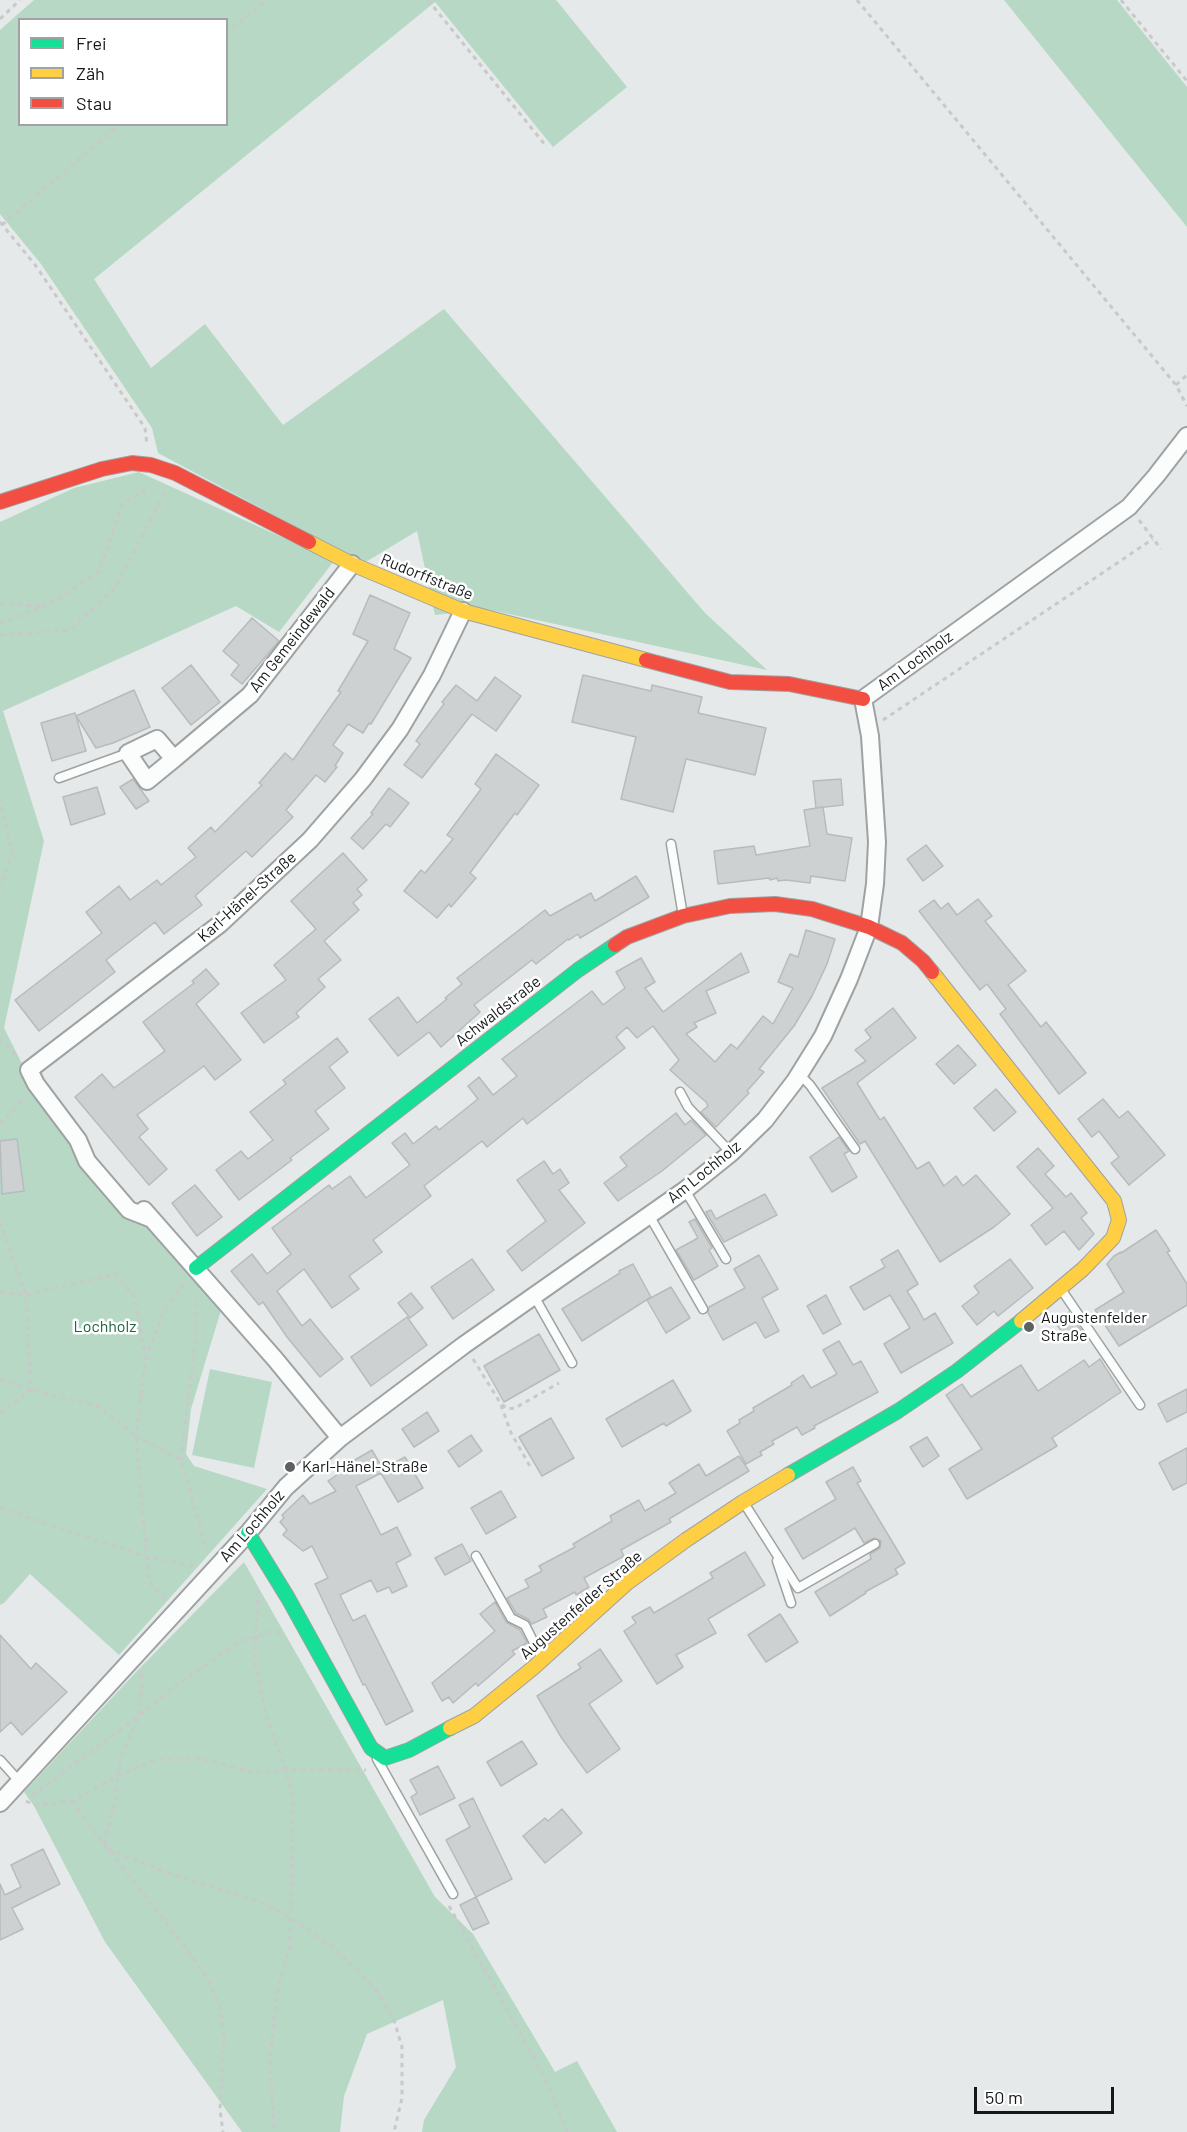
<!DOCTYPE html>
<html>
<head>
<meta charset="utf-8">
<style>
	body { margin:0 }
	#map { position:relative; width:1187px; height:2132px; overflow:hidden; background:#e5e9e9; font-family:Barlow,sans-serif }
	canvas { display:block }
	.legend { position:absolute; left:18px; top:18px; width:210px; height:108px; box-sizing:border-box; background:#fff; border:2px solid #a1a2a3; margin:0; padding:8px 10px; list-style:none; font-size:18px; color:#151718 }
	.legend li { display:flex; align-items:center; gap:12px; height:30px }
	.legend b { width:30px; border:2px solid #a1a2a3 }
	.scale { position:absolute; left:974px; top:2087px; width:140px; height:27px; box-sizing:border-box; border:3px solid #151718; border-top:0; padding-left:8px; font-size:18px; line-height:21px; white-space:nowrap; color:#151718; -webkit-text-stroke:4px #fff; paint-order:stroke }
</style>
</head>
<body>
<div id="map">
<canvas width="1187" height="2132"></canvas>
<ul class="legend">
<li><b style="height:8px;background:#16e098"></b>Frei</li>
<li><b style="height:8px;background:#ffcf43"></b>Zäh</li>
<li><b style="height:8px;background:#f24e42"></b>Stau</li>
</ul>
<div class="scale">50 m</div>
</div>
<script>
const context = document.querySelector('canvas').getContext('2d');
context.lineJoin = 'round';
function fill(path, color) { context.fillStyle = color; context.fill(path, 'evenodd'); }
const shape = rows => new Path2D(rows.map(r => 'M' + r).join(''));
function strokePath(path, color, width, dash) { context.strokeStyle = color; context.lineWidth = width; context.lineCap = dash ? 'butt' : 'round'; context.setLineDash(dash || []); context.stroke(path); }
function drawText(font, color, halo, rows, align = 'center') {
  context.font = font + ' Barlow,sans-serif'; context.lineWidth = 5; context.setLineDash([]); context.textBaseline = 'middle'; context.strokeStyle = halo; context.fillStyle = color; for (const [text, x, y, turn = 0] of rows) {
    context.save(); context.translate(x, y); context.rotate((+turn || 0) * Math.PI / 180); context.textAlign = isNaN(turn) ? turn : align; if (halo) context.strokeText(text, 0, 0); context.fillText(text, 0, 0); context.restore();
  }
}
const green = shape([
	[34,0,556,0,627,87,553,147,435,2,94,279,151,368,205,324,283,425,444,309,705,613,767,670,486,609,435,615,417,531,364,563,158,453,152,428,41,264,0,214,0,30],
	[20,20,226,20,226,124,20,124],
	[1004,0,1117,0,1187,87,1187,227],
	[139,472,334,561,279,632,236,606,3,711,44,841,4,1028,44,1107,196,1268,222,1307,191,1409,186,1454,194,1466,267,1489,119,1655,30,1574,4,1603,0,1605,0,522,74,488],
	[210,1369,272,1382,254,1468,192,1455],
	[244,1562,435,1897,473,1934,555,2072,577,2061,617,2132,422,2132,424,2120,456,2067,443,2000,367,2034,344,2096,340,2132,242,2132,105,1942,34,1806,24,1792,137,1671]
]);
const building = shape([
	[370,595,410,613,394,649,411,658,371,724,369,723,363,733,348,724,333,745,343,753,335,766,337,767,325,782,316,775,286,810,293,817,252,857,246,851,195,896,202,905,164,934,155,922,106,960,115,972,39,1031,15,1000,102,933,86,912,119,886,130,900,157,880,161,885,196,857,188,848,211,827,215,832,262,785,259,783,285,753,293,760,341,692,338,691,368,641,353,634,370,595],
	[252,618,279,641,242,684,231,675,239,665,223,651,252,618],
	[191,665,220,702,191,725,162,688,191,665],
	[583,675,651,691,652,685,702,697,698,713,766,728,755,775,686,759,673,812,621,799,636,737,572,722,583,675],
	[495,677,521,696,496,731,472,714,422,778,404,765,420,744,416,741,444,704,442,702,456,685,477,701,495,677],
	[134,690,150,727,113,743,96,748,76,716,86,751,52,761,41,723,75,713,76,716,134,690],
	[496,754,539,785,517,815,515,813,470,873,476,878,451,907,449,904,437,918,404,891,421,870,425,873,453,839,447,835,481,789,475,784,496,754],
	[133,779,149,801,136,809,120,787,133,779],
	[841,779,843,805,816,808,813,781,841,779],
	[97,787,105,814,71,825,63,797,97,787],
	[389,788,409,803,390,827,386,824,363,849,351,838,373,814,371,813,389,788],
	[823,807,827,834,852,838,845,881,811,876,810,883,786,880,778,881,777,878,770,880,769,878,718,884,714,851,754,846,756,855,810,846,804,810,823,807],
	[926,845,943,866,923,881,907,859,926,845],
	[343,853,367,880,357,889,362,895,353,903,359,910,324,941,341,960,318,979,325,987,296,1013,299,1017,264,1043,241,1013,286,980,274,965,316,929,291,901,343,853],
	[636,876,649,897,580,938,578,934,569,940,568,939,536,964,532,960,474,1005,480,1012,441,1047,429,1032,398,1056,369,1019,398,997,417,1023,447,999,445,998,462,984,457,978,545,910,550,916,591,893,595,901,636,876],
	[978,899,992,916,985,921,1026,971,1008,985,1041,1027,1046,1022,1086,1073,1059,1094,1000,1014,1006,1009,987,984,980,990,919,911,934,900,941,909,948,903,957,915,978,899],
	[806,930,835,939,827,964,812,996,794,1026,759,1069,764,1072,747,1091,749,1093,716,1127,701,1112,708,1106,706,1102,670,1070,679,1060,653,1026,637,1038,627,1027,616,1037,625,1048,527,1124,523,1118,487,1147,482,1141,424,1186,431,1196,373,1240,382,1252,349,1276,359,1289,332,1308,304,1269,277,1291,302,1326,310,1319,343,1359,320,1377,287,1337,263,1302,259,1305,231,1271,252,1254,267,1274,291,1254,272,1228,329,1185,332,1189,350,1176,366,1198,410,1165,392,1143,405,1133,413,1144,436,1126,439,1130,478,1099,468,1086,479,1077,493,1095,517,1076,502,1059,592,991,603,1005,625,988,616,972,641,958,655,982,645,988,663,1012,741,953,749,972,706,991,716,1013,694,1023,697,1027,686,1034,715,1062,731,1044,737,1049,763,1016,773,1024,793,988,778,982,790,954,798,957,806,930],
	[206,969,219,984,196,1004,241,1060,215,1080,204,1066,137,1115,148,1129,139,1137,167,1169,149,1185,75,1097,102,1074,114,1088,165,1051,143,1022,194,983,192,981,206,969],
	[893,1008,916,1038,857,1083,880,1120,884,1117,917,1169,929,1162,944,1186,956,1176,963,1186,976,1175,1010,1214,994,1227,940,1262,865,1141,860,1144,822,1088,866,1061,855,1050,871,1038,865,1030,893,1008],
	[337,1038,348,1052,329,1067,345,1088,315,1111,329,1129,290,1158,292,1160,239,1200,216,1170,241,1151,248,1159,273,1140,250,1112,286,1084,283,1080,337,1038],
	[958,1045,976,1065,954,1084,936,1064,958,1045],
	[996,1089,1016,1112,994,1131,974,1108,996,1089],
	[1103,1099,1119,1118,1128,1111,1165,1155,1129,1185,1111,1163,1119,1157,1099,1131,1092,1137,1078,1119,1103,1099],
	[676,1113,685,1125,691,1120,706,1135,662,1171,618,1201,604,1183,627,1166,620,1157,676,1113],
	[839,1137,849,1151,844,1154,857,1177,832,1192,810,1157,839,1137],
	[17,1139,24,1191,2,1194,0,1141,17,1139],
	[1038,1148,1054,1166,1045,1174,1066,1197,1071,1193,1087,1213,1081,1218,1094,1234,1079,1250,1064,1231,1046,1245,1031,1225,1053,1208,1017,1167,1038,1148],
	[544,1161,553,1174,560,1169,569,1183,559,1190,585,1223,522,1271,507,1251,546,1221,517,1180,544,1161],
	[195,1185,222,1217,197,1236,172,1203,195,1185],
	[765,1194,777,1215,724,1242,706,1212,711,1210,716,1219,765,1194],
	[695,1219,712,1248,709,1250,718,1266,694,1280,676,1250,698,1238,689,1222,695,1219],
	[1156,1230,1170,1251,1167,1252,1187,1284,1187,1305,1119,1346,1095,1310,1124,1292,1107,1264,1114,1256,1121,1252,1121,1253,1156,1230],
	[898,1250,918,1284,907,1291,917,1307,924,1320,935,1313,953,1343,901,1373,884,1344,910,1328,890,1295,864,1310,850,1287,885,1267,881,1260,898,1250],
	[759,1255,778,1289,762,1298,779,1331,765,1338,756,1322,723,1340,708,1313,709,1307,745,1288,734,1269,759,1255],
	[472,1259,494,1290,453,1319,431,1287,472,1259],
	[1010,1259,1033,1288,998,1316,994,1311,977,1325,962,1306,979,1293,974,1286,1010,1259],
	[633,1264,651,1297,582,1341,562,1309,620,1273,619,1271,633,1264],
	[671,1287,690,1318,666,1333,647,1300,671,1287],
	[411,1293,423,1308,410,1318,398,1303,411,1293],
	[826,1295,841,1324,823,1334,807,1306,826,1295],
	[1069,1312,1081,1330,1067,1339,1055,1322,1069,1312],
	[407,1317,427,1345,371,1386,351,1357,407,1317],
	[539,1334,560,1370,504,1402,484,1366,539,1334],
	[839,1341,853,1365,861,1361,878,1392,814,1426,815,1428,802,1435,797,1427,772,1441,774,1444,760,1452,762,1455,746,1464,727,1431,740,1423,739,1420,754,1411,753,1408,792,1385,791,1383,803,1375,811,1388,837,1374,823,1350,839,1341],
	[1100,1359,1121,1392,1052,1438,1057,1446,967,1499,949,1469,982,1449,946,1395,962,1384,971,1397,1021,1365,1038,1391,1084,1360,1089,1367,1100,1359],
	[673,1380,691,1411,666,1426,664,1423,622,1447,606,1419,673,1380],
	[1187,1389,1187,1412,1167,1422,1158,1404,1187,1389],
	[427,1412,439,1431,414,1447,402,1429,427,1412],
	[551,1418,574,1458,542,1476,519,1437,551,1418],
	[471,1435,482,1451,459,1467,448,1451,471,1435],
	[927,1437,939,1456,923,1467,910,1447,927,1437],
	[1187,1448,1187,1483,1173,1490,1159,1463,1187,1448],
	[372,1450,383,1469,405,1457,423,1488,398,1502,381,1473,356,1486,381,1535,397,1527,411,1555,396,1563,407,1586,392,1593,389,1587,377,1592,371,1580,340,1595,353,1621,365,1615,413,1711,386,1725,365,1684,363,1685,315,1584,328,1578,312,1546,303,1551,283,1535,287,1530,280,1522,284,1518,282,1515,303,1495,310,1504,336,1491,328,1481,354,1463,353,1461,372,1450],
	[739,1456,749,1471,669,1519,671,1522,621,1550,624,1556,584,1578,589,1587,576,1595,575,1592,543,1609,547,1617,532,1624,528,1619,516,1613,507,1598,529,1587,525,1580,542,1571,539,1566,575,1547,573,1544,612,1521,610,1516,639,1500,645,1511,676,1493,669,1483,699,1464,706,1476,739,1456],
	[853,1467,861,1481,857,1483,905,1563,895,1569,898,1574,865,1592,866,1593,830,1616,815,1592,871,1559,870,1554,880,1548,881,1541,874,1538,864,1543,855,1528,803,1559,785,1529,836,1499,826,1482,853,1467],
	[501,1491,516,1517,486,1534,471,1508,501,1491],
	[462,1544,471,1561,445,1575,435,1558,462,1544],
	[745,1552,765,1585,708,1619,716,1633,676,1655,683,1667,657,1684,624,1631,636,1623,632,1617,650,1607,654,1613,713,1578,710,1573,745,1552],
	[495,1602,506,1622,520,1630,527,1643,512,1651,515,1654,478,1686,476,1683,453,1703,449,1697,442,1701,432,1683,495,1631,480,1614,495,1602],
	[780,1614,798,1642,766,1662,748,1635,780,1614],
	[0,1635,31,1669,36,1663,67,1692,22,1735,11,1722,0,1732,0,1635],
	[600,1649,622,1681,589,1704,620,1749,587,1773,561,1737,537,1696,581,1668,578,1664,600,1649],
	[522,1741,537,1764,501,1786,487,1762,522,1741],
	[438,1766,455,1798,420,1815,411,1797,417,1793,410,1780,438,1766],
	[473,1798,512,1879,476,1897,446,1840,470,1827,459,1805,473,1798],
	[562,1809,582,1833,545,1863,523,1836,545,1818,548,1821,562,1809],
	[43,1849,60,1884,12,1908,23,1929,0,1940,0,1884,5,1895,21,1887,11,1865,43,1849],
	[476,1897,489,1923,473,1930,460,1905,476,1897]
]);
const path = shape([
	[428,0,546,146],
	[857,0,1176,385,1187,406],
	[1121,0,1187,81],
	[0,19,20,0],
	[226,34,266,0],
	[0,222,36,266,145,428,147,445],
	[2,225,120,124],
	[1176,385,1187,375],
	[1139,520,1161,549],
	[0,604,44,606],
	[0,623,46,606,99,572,123,503,151,487],
	[0,635,70,630,115,588,166,490],
	[883,720,1153,539],
	[0,798,12,853,0,887],
	[0,1038,18,1058],
	[0,1124,26,1097],
	[0,1222,26,1295,31,1390,0,1413],
	[184,1284,165,1308,146,1358,136,1436,181,1460,207,1551],
	[0,1292,26,1295,116,1274,135,1298,145,1356],
	[473,1359,501,1404,508,1409,515,1408,559,1383],
	[0,1380,31,1390,96,1405,136,1436,149,1582,166,1600],
	[501,1405,511,1433,531,1468],
	[181,1460,195,1346,195,1296],
	[0,1508,147,1557,193,1566],
	[258,1591,255,1663,267,1719,286,1770,293,1799,290,1946,277,1993,270,2059,274,2132],
	[32,1796,138,1717,174,1687,239,1641,274,1631,284,1634],
	[26,1801,34,1805,73,1801,117,1776,156,1760,202,1759,256,1773,286,1770,366,1770],
	[73,1801,82,1816,182,1943,207,1978,220,2007,224,2036,220,2110,223,2132],
	[104,1844,115,1803,117,1776,121,1758,138,1717,142,1688,141,1674],
	[108,1849,163,1871,262,1903,290,1917,335,1949,353,1966,375,1988,393,2017,402,2047,402,2098,394,2132],
	[449,1906,544,2076,567,2132]
]);
const lane = shape([
	[59,778,128,753],
	[671,844,683,916],
	[799,1074,810,1085,855,1149],
	[680,1092,688,1107,731,1153],
	[685,1190,726,1259],
	[649,1215,703,1309],
	[1061,1289,1140,1405],
	[534,1296,572,1363],
	[744,1503,798,1588,875,1544],
	[476,1556,511,1618,525,1625,542,1659],
	[777,1561,791,1603],
	[377,1759,453,1894],
	[0,1760,19,1781]
]);
const street = shape([
	[174,759,147,781,128,753,157,739,174,759,250,695,352,564],
	[144,1210,275,1359,340,1438],
	[152,1219,129,1210,87,1161,78,1140,36,1084,29,1070,220,924,310,840,363,779,400,729,432,675,463,611],
	[0,1803,248,1533,286,1487,340,1438,464,1345,685,1190,731,1153,765,1120,795,1081,823,1036,849,979,869,927,875,884,877,842,870,736,863,699,1129,507,1156,476,1187,436]
]);
const fast = shape([
	[196,1268,578,970,615,945],
	[788,1475,898,1411,957,1371,1021,1321],
	[248,1533,288,1598,371,1748,385,1758,409,1750,450,1728]
]);
const slow = shape([
	[309,542,352,564,463,611,646,660],
	[932,972,1114,1201,1119,1220,1113,1238,1083,1269,1021,1321],
	[450,1728,474,1716,533,1668,627,1583,686,1540,743,1502,788,1475]
]);
const jam = shape([
	[0,502,102,469,132,463,151,465,175,473,309,542],
	[646,660,730,682,789,684,863,699],
	[615,945,627,937,683,916,730,906,775,904,812,909,869,927,902,943,923,961,932,972]
]);
const markers = [
	[1029,1327,6,"#5e6061"],
	[290,1467,6,"#5e6061"]
];
const streetNames = [
	["Rudorffstraße",427,577,22],
	["Am Gemeindewald",292,640,-52],
	["Am Lochholz",915,661,-36],
	["Karl-Hänel-Straße",247,897,-42],
	["Achwaldstraße",498,1011,-38],
	["Am Lochholz",704,1172,-39],
	["Am Lochholz",252,1526,-49],
	["Augustenfelder Straße",581,1605,-41]
];
const poiNames = [
	["Augustenfelder",1041,1318],
	["Straße",1041,1336],
	["Karl-Hänel-Straße",302,1467]
];
const parkNames = [
	["Lochholz",105,1327]
];
fill(green, '#b6d8c5');
fill(building, '#ced1d2');
strokePath(building, '#b8bbbc', 1.5);
strokePath(lane, '#9fa2a2', 11);
strokePath(street, '#9fa2a2', 20);
strokePath(fast, '#9fa2a2', 16);
strokePath(slow, '#9fa2a2', 16);
strokePath(jam, '#9fa2a2', 16);
strokePath(path, '#c9c9c9', 3, [4.5, 4.5]);
strokePath(lane, '#fbfcfc', 8);
strokePath(street, '#fbfcfc', 16);
strokePath(fast, '#16e098', 14);
strokePath(slow, '#ffcf43', 14);
strokePath(jam, '#f24e42', 14);
for (const [x, y, r, color] of markers) { const dot = new Path2D(); dot.arc(x, y, r, 0, 2 * Math.PI); context.fillStyle = color; context.fill(dot); strokePath(dot, '#fff', 2); }
drawText('16px', '#151718', '#fff', streetNames);
drawText('16px', '#151718', '#fff', poiNames, 'left');
drawText('16px', '#1f6543', '#fff', parkNames);
</script>
</body>
</html>
